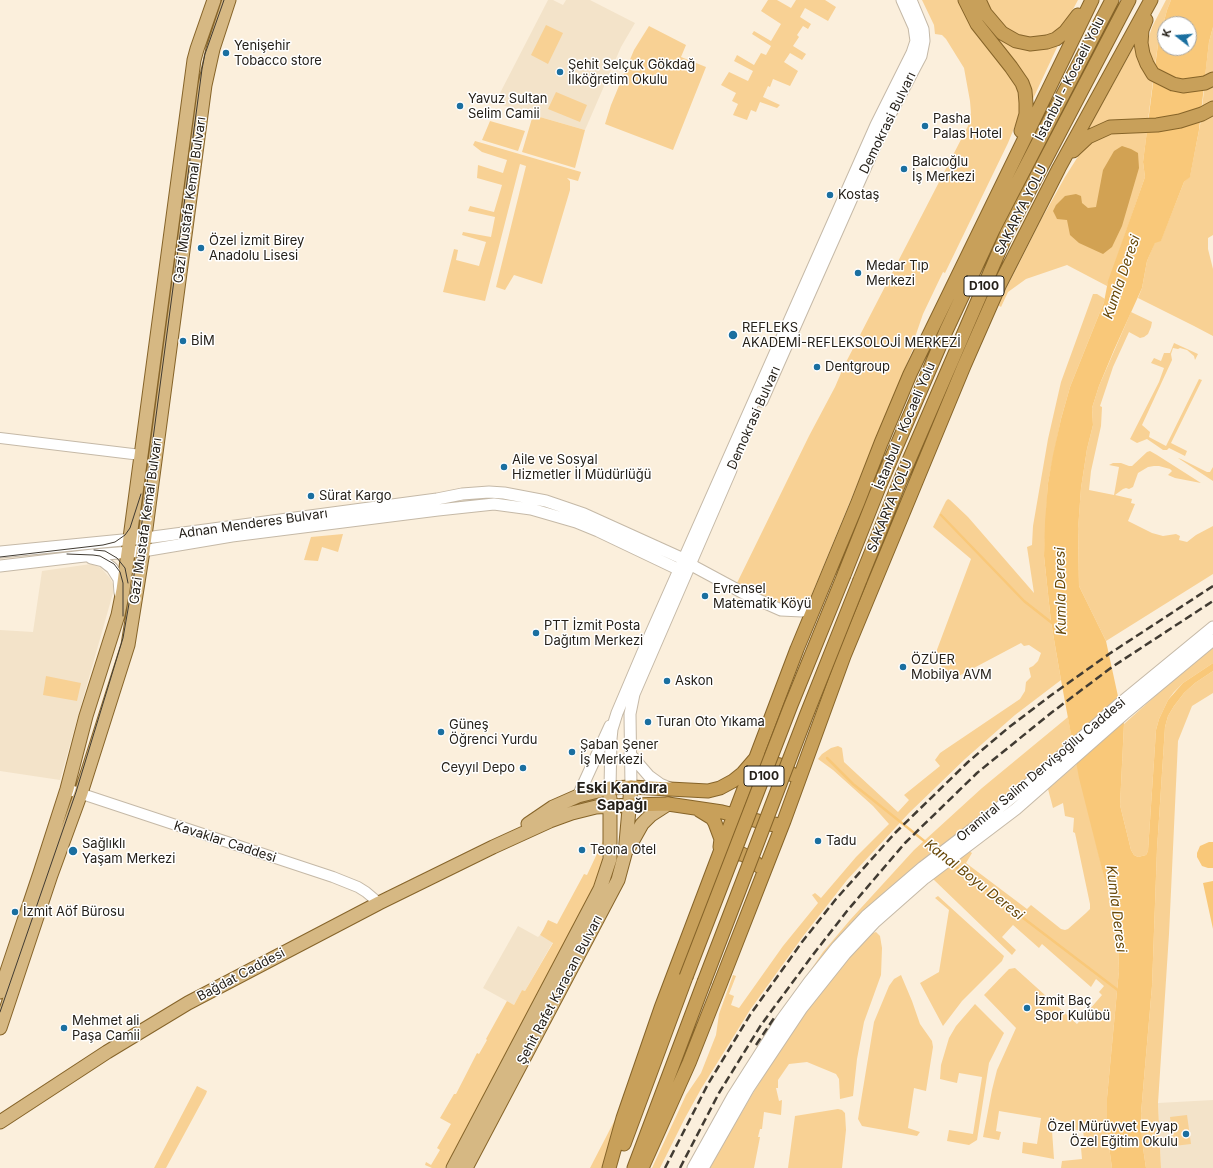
<!DOCTYPE html>
<html>
<head>
<meta charset="utf-8">
<style>
	body { margin:0 }
	#map { position:relative; width:1213px; height:1168px; overflow:hidden; background:#fbefdc; font-family:Inter,sans-serif }
	canvas { display:block }
	.north { position:absolute; left:1157px; top:16px; width:40px; height:40px; box-sizing:border-box; background:#fff; border:1px solid #a8a6a3; border-radius:50%; rotate:287deg; font-size:11px; font-weight:700; line-height:16px; text-align:center; color:#252019 }
	.north::after { content:''; display:block; margin:auto; width:14px; height:18px; background:#1a6fa0; clip-path:polygon(50% 0,100% 100%,50% 72%,0 100%) }
</style>
</head>
<body>
<div id="map">
<canvas width="1213" height="1168"></canvas>
<div class="north">K</div>
</div>
<script>
const context = document.querySelector('canvas').getContext('2d');
context.lineJoin = 'round';
function fill(path, color) { context.fillStyle = color; context.fill(path, 'evenodd'); }
const shape = rows => new Path2D(rows.map(r => 'M' + r).join(''));
function strokePath(path, color, width, dash) { context.strokeStyle = color; context.lineWidth = width; context.lineCap = dash ? 'butt' : 'round'; context.setLineDash(dash || []); context.stroke(path); }
function drawText(font, color, halo, rows, align = 'center') {
  context.font = font + ' Inter,sans-serif'; context.lineWidth = 3; context.setLineDash([]); context.textBaseline = 'middle'; context.strokeStyle = halo; context.fillStyle = color; for (const [text, x, y, turn = 0] of rows) {
    context.save(); context.translate(x, y); context.rotate((+turn || 0) * Math.PI / 180); context.textAlign = isNaN(turn) ? turn : align; if (halo) context.strokeText(text, 0, 0); context.fillText(text, 0, 0); context.restore();
  }
}
const built = shape([
	[548,0,553,0,563,5,566,0,590,0,635,23,621,47,585,130,533,115,496,103,498,97],
	[91,564,101,568,110,578,113,584,113,593,60,780,0,771,0,630,33,632,42,571],
	[518,926,538,937,540,935,553,942,525,991,522,990,514,1005,483,988],
	[1213,1100,1213,1168,1161,1168,1158,1103]
]);
const green = shape([
	[768,0,777,0,791,8,796,0,825,0,836,7,828,21,805,8,800,17,811,24,808,29,803,26,797,35,799,37,793,46,806,54,802,60,790,53,784,62,798,71,790,86,773,79,770,87,768,86,763,97,780,105,777,108,760,102,756,112,751,110,747,120,733,115,738,104,732,101,736,93,721,85,729,72,748,81,753,71,734,61,737,55,754,65,761,53,766,55,771,46,752,34,754,31,771,41,781,24,761,11],
	[922,0,960,0,1016,81,1021,106,1019,116,1008,143,945,273,943,272,923,314,913,343,915,344,811,596,808,600,802,604,791,605,780,604,737,583,809,436,835,387,844,366,968,126,971,113,970,101,964,68,946,39,942,35,935,34,934,25],
	[969,0,975,0,1002,38,1059,43,1032,101,985,29],
	[985,0,1078,0,1065,24,1056,32,1045,38,1027,39,1010,32,997,20],
	[1166,0,1171,0,1167,10,1158,44,1155,65,1148,50,1147,43,1152,27],
	[546,25,563,33,548,64,531,55],
	[649,26,686,45,681,57,706,67,673,150,605,124,611,105,634,50],
	[1213,27,1213,73,1205,76,1209,42],
	[1136,43,1138,59,1141,67,1153,81,1148,120,1086,133],
	[1213,87,1213,102,1202,108,1204,90],
	[556,92,587,105,580,122,548,109],
	[1213,114,1213,235,1208,238,1208,249,1213,269,1213,336,1194,326,1138,298,1142,288,1147,261,1155,242,1161,240,1184,182,1190,176,1201,120],
	[533,115,585,130,575,168,522,152],
	[490,121,525,131,518,151,482,140],
	[1147,131,1143,162,1145,177,1107,286,1067,265,1026,279,1008,292,1001,307,998,305,1041,220,1065,177,1084,147,1093,140,1110,133],
	[475,141,581,172,578,181,567,178,570,181,570,190,542,284,514,275,505,290,496,287,526,166,520,164,485,301,443,292,454,249,458,250,456,260,479,266,486,242,462,235,463,232,491,237,495,217,468,211,470,206,494,212,502,185,477,178,478,165,503,173,507,160,482,152,473,145],
	[1093,294,1097,294,1105,299,1104,302,1070,387,1061,419,1048,483,1044,556,1051,622,1061,680,1015,715,965,759,909,813,847,880,804,935,750,1010,701,1089,685,1118,660,1168,652,1168,686,1095,701,1073,716,1035,719,1014,733,975,736,976,729,994,734,996,731,1005,739,1008,783,946,818,903,812,895,815,893,821,898,856,857,889,824,873,806,833,770,818,759,822,754,831,748,838,746,842,748,844,762,898,812,909,800,904,795,940,766,935,760,940,753,1020,699,1025,691,1026,682,1031,677,1029,668,1033,666,1038,661,1041,653,1029,645,1024,646,1021,643,953,679,938,663,940,661,935,655,971,559,933,527,946,501,948,499,950,500,968,517,1034,593,1027,547,1032,545,1033,526,1048,439,1061,382],
	[1131,312,1152,322,1151,327,1148,334,1144,337,1140,338,1129,332,1113,367,1100,406,1102,407,1101,426,1091,471,1089,490,1114,495,1119,467,1109,465,1113,463,1121,463,1129,466,1132,466,1147,452,1150,451,1157,455,1201,483,1175,478,1168,475,1172,471,1170,469,1159,466,1154,466,1148,467,1138,473,1133,487,1129,489,1126,488,1123,489,1115,495,1132,499,1131,503,1135,504,1128,521,1152,533,1163,536,1176,534,1180,536,1179,540,1187,542,1196,535,1213,526,1213,574,1106,641,1079,586,1078,529,1081,488,1087,449,1093,425,1092,408,1099,386],
	[1174,343,1198,354,1195,360,1194,356,1187,350,1180,348,1178,349,1173,348,1171,354,1172,360,1142,425,1150,432,1149,437,1166,446,1199,379,1202,380,1171,443,1187,451,1185,456,1169,448,1167,450,1163,450,1147,439,1137,443,1130,439,1159,382,1164,368,1151,363,1154,358,1161,361,1164,353,1170,353],
	[1178,458,1181,459,1207,472,1210,472,1213,467,1213,481],
	[343,534,338,552,322,547,318,561,304,560,311,537],
	[1213,648,1213,663,1183,683,1174,692,1168,700,1159,719,1156,730,1148,851,1146,855,1138,857,1134,855,1131,850,1120,805,1124,724,1182,672],
	[1213,671,1213,693,1192,706,1178,741,1169,934,1158,1103,1161,1168,1146,1168,1142,1141,1141,1113,1152,986,1157,849,1165,727,1168,716,1174,706,1184,693,1195,683],
	[46,676,81,683,77,701,43,695],
	[1068,717,1072,739,1010,793,938,849,890,888,865,911,797,990,823,952,850,920,914,850,982,788],
	[1077,764,1110,901,1118,943,1119,970,1107,1098,1107,1132,1112,1168,1061,1168,1062,1161,1082,1159,1081,1148,1085,1147,1083,1130,1061,1130,1061,1121,1051,1116,1054,1159,1022,1153,1023,1142,1037,1144,1041,1118,999,1111,996,1131,1001,1132,999,1140,983,1137,992,1090,997,1070,1016,1028,984,995,1009,969,1015,968,1077,1024,1102,995,1099,992,1104,986,1096,979,1091,987,1042,944,1039,948,1013,925,1002,937,1016,950,1012,955,933,879,969,851,972,853,966,863,1027,909,1031,905,1061,929,1065,930,1068,929,1086,913,1090,909,1090,904,1075,833,1073,832,1074,818,1065,816,1063,803,1053,808,1048,789],
	[603,841,602,866,595,885,445,1168,432,1168,425,1165,426,1162,431,1165,440,1150,437,1148,451,1124,440,1118,454,1094,456,1094,477,1053,479,1054,487,1040,486,1039,507,1001,514,1005,522,990,525,991,553,943,540,935,543,930,548,920,557,924,584,874,587,875],
	[938,896,1004,956,1002,961,962,1001,943,1026,920,983,939,972,949,910,935,898],
	[876,932,880,936,882,948,881,975,864,1022,857,1059,853,1096,840,1099,839,1079,836,1074,807,1062,789,1064,778,1080,778,1088,776,1088,779,1101,782,1100,781,1115,764,1112,762,1129,760,1129,758,1137,760,1137,754,1168,709,1168,753,1093,787,1039,817,997,855,951,873,933],
	[901,975,912,1001,920,1024,932,1041,933,1047,926,1091,914,1088,908,1128,920,1132,917,1136,862,1126,858,1119,874,1022,889,986,894,979],
	[975,1004,1004,1033,989,1063,977,1140,969,1145,947,1141,949,1130,973,1134,982,1077,959,1073,957,1083,940,1079,941,1065,949,1038,956,1026],
	[197,1086,207,1091,206,1094,166,1168,154,1168],
	[838,1109,842,1110,845,1113,846,1130,842,1168,788,1168,795,1116],
	[620,1110,603,1168,590,1168],
	[1187,1115,1191,1144,1174,1146,1170,1117]
]);
const forest = shape([
	[1122,146,1131,149,1138,153,1139,168,1122,226,1112,247,1103,254,1079,243,1070,235,1067,220,1057,219,1053,211,1056,205,1065,196,1076,194,1081,196,1082,203,1088,208,1096,207,1103,170,1114,151]
]);
const water = shape([
	[1171,0,1213,0,1213,27,1209,42,1199,130,1190,177,1184,182,1161,241,1155,243,1147,261,1142,288,1114,350,1099,386,1092,408,1093,425,1087,449,1081,488,1078,530,1079,586,1106,641,1124,724,1120,805,1131,850,1134,855,1138,857,1146,855,1148,851,1156,730,1159,719,1168,700,1183,683,1213,663,1213,671,1195,683,1184,693,1174,706,1168,716,1165,727,1157,849,1152,986,1141,1113,1142,1141,1146,1168,1112,1168,1107,1132,1107,1098,1119,970,1118,943,1110,901,1079,778,1061,680,1051,622,1044,556,1045,522,1048,483,1053,455,1061,419,1070,387,1104,302,1108,281,1145,177,1143,162,1158,44,1167,10],
	[1165,24,1189,24,1189,48,1165,48],
	[1209,842,1213,842,1213,868,1208,868,1202,866,1197,857,1197,853,1200,846],
	[1213,881,1213,929,1203,883]
]);
const stream = shape([
	[941,515,1024,601,1052,623],
	[827,758,853,784,938,852],
	[951,863,1119,991]
]);
const tertiary = shape([
	[0,438,141,455],
	[67,789,333,877,358,887,366,892,379,903]
]);
const secondary = shape([
	[762,401,883,128,921,56,924,41,923,29,911,0],
	[0,552,153,537,437,499,462,494,489,492,504,493,546,501,584,514,679,557,695,567,747,595,781,610,802,611,814,606],
	[91,558,103,561,112,568,119,579,120,593],
	[0,566,93,555,143,551,232,536,438,510,494,504,531,509,576,522,598,531,684,572],
	[630,754,649,776,660,784,670,788],
	[631,787,630,714,634,694,731,470],
	[610,788,611,739,612,729,617,713,648,640,876,125,912,53,916,41,914,27,902,0],
	[578,796,610,726],
	[693,1168,733,1096,782,1019,809,982,837,947,866,916,923,867,983,821,1042,773,1118,705,1213,627],
	[703,1168,748,1089,802,1008,845,954,874,923,925,878,1016,809,1124,714,1213,640]
]);
const primary = shape([
	[628,849,642,824,651,815,668,804],
	[0,992,40,873,67,789,86,716,118,615,123,590,194,60,197,49,214,0],
	[0,1028,51,875,81,793,128,645,143,551,205,85,213,49,229,0],
	[0,1122,107,1052,188,1003,379,903,493,847,550,821,572,813,596,807,630,805],
	[453,1168,600,889,610,859,610,798],
	[466,1168,618,880,625,854,631,787,610,788,578,796,553,807,528,824]
]);
const trunk = shape([
	[965,0,977,24,1011,67,1022,83,1025,91,1026,103,1026,114,1021,131],
	[979,0,985,13,1002,33,1016,41,1030,44,1047,42,1056,39,1065,32,1078,15],
	[1146,20,1142,30,1141,43,1143,54,1147,64,1153,74,1173,84,1183,86,1205,83,1213,79],
	[1073,151,1088,137,1110,127,1157,125,1180,121,1202,114,1213,108],
	[844,575,879,487,946,331,993,230,1112,0],
	[860,580,900,481,1007,233,1129,0],
	[631,787,708,791,720,788,733,781,743,773,755,759,780,765,793,775],
	[630,805,668,804,722,812,774,825,775,824],
	[699,810,712,818,715,823,721,839,720,847],
	[724,857,730,854,742,854,751,859,759,866],
	[624,1144,686,977],
	[609,1168,623,1118,661,1008,797,649,858,502,881,443,910,374,1092,0],
	[634,1168,704,982],
	[642,1168,689,1063,721,982,784,821,844,656,964,366,1000,284,1059,168,1151,0]
]);
const tram = shape([
	[94,550,105,551,117,558,125,568,128,583],
	[67,554,93,555,100,556,114,564,120,572,123,583,123,616],
	[0,557,103,545,115,542,125,535,130,528,141,494],
	[0,1012,76,792,123,638,138,552,202,69,205,54,224,0]
]);
const rail = shape([
	[756,1045,776,1015],
	[665,1168,708,1084,750,1015,802,942,836,899,895,833,968,762,1008,728,1050,696,1109,654,1213,586],
	[680,1168,719,1093,761,1025,812,956,847,911,905,843,977,773,1051,713,1112,667,1213,601]
]);
const trunkBridge = shape([
	[686,977,791,705,844,575],
	[704,982,806,716,860,580]
]);
const markers = [
	[226,53,4,"#1a6fa0"],
	[560,72,4,"#1a6fa0"],
	[460,106,4,"#1a6fa0"],
	[925,126,4,"#1a6fa0"],
	[904,169,4,"#1a6fa0"],
	[830,195,4,"#1a6fa0"],
	[201,248,4,"#1a6fa0"],
	[858,273,4,"#1a6fa0"],
	[733,335,5,"#1a6fa0"],
	[183,341,4,"#1a6fa0"],
	[817,367,4,"#1a6fa0"],
	[504,467,4,"#1a6fa0"],
	[311,496,4,"#1a6fa0"],
	[705,596,4,"#1a6fa0"],
	[536,633,4,"#1a6fa0"],
	[903,667,4,"#1a6fa0"],
	[667,681,4,"#1a6fa0"],
	[648,722,4,"#1a6fa0"],
	[441,732,4,"#1a6fa0"],
	[572,752,4,"#1a6fa0"],
	[523,768,4,"#1a6fa0"],
	[818,841,4,"#1a6fa0"],
	[582,850,4,"#1a6fa0"],
	[73,851,5,"#1a6fa0"],
	[15,912,4,"#1a6fa0"],
	[1027,1008,4,"#1a6fa0"],
	[64,1028,4,"#1a6fa0"],
	[1186,1134,4,"#1a6fa0"]
];
const shields = [
	[984,286,40],
	[764,776,40]
];
const shieldNames = [
	["D100",984,286],
	["D100",764,776]
];
const poiNames = [
	["Yenişehir",234,46],
	["Tobacco store",234,61],
	["Şehit Selçuk Gökdağ",568,65],
	["İlköğretim Okulu",568,80],
	["Yavuz Sultan",468,99],
	["Selim Camii",468,114],
	["Pasha",933,119],
	["Palas Hotel",933,134],
	["Balcıoğlu",912,162],
	["İş Merkezi",912,177],
	["Kostaş",838,195],
	["Özel İzmit Birey",209,241],
	["Anadolu Lisesi",209,256],
	["Medar Tıp",866,266],
	["Merkezi",866,281],
	["REFLEKS",742,328],
	["AKADEMİ-REFLEKSOLOJİ MERKEZİ",742,343],
	["BİM",191,341],
	["Dentgroup",825,367],
	["Aile ve Sosyal",512,460],
	["Hizmetler İl Müdürlüğü",512,475],
	["Sürat Kargo",319,496],
	["Evrensel",713,589],
	["Matematik Köyü",713,604],
	["PTT İzmit Posta",544,626],
	["Dağıtım Merkezi",544,641],
	["ÖZÜER",911,660],
	["Mobilya AVM",911,675],
	["Askon",675,681],
	["Turan Oto Yıkama",656,722],
	["Güneş",449,725],
	["Öğrenci Yurdu",449,740],
	["Şaban Şener",580,745],
	["İş Merkezi",580,760],
	["Ceyyıl Depo",515,768,"right"],
	["Tadu",826,841],
	["Sağlıklı",82,844],
	["Yaşam Merkezi",82,859],
	["Teona Otel",590,850],
	["İzmit Aöf Bürosu",23,912],
	["İzmit Baç",1035,1001],
	["Spor Kulübü",1035,1016],
	["Mehmet ali",72,1021],
	["Paşa Camii",72,1036],
	["Özel Mürüvvet Evyap",1178,1127,"right"],
	["Özel Eğitim Okulu",1178,1142,"right"]
];
const streetNames = [
	["İstanbul - Kocaeli Yolu",1070,79,-63],
	["Demokrasi Bulvarı",888,123,-64],
	["Gazi Mustafa Kemal Bulvarı",190,200,-82],
	["SAKARYA YOLU",1021,210,-63],
	["Demokrasi Bulvarı",754,418,-66],
	["İstanbul - Kocaeli Yolu",905,426,-67],
	["SAKARYA YOLU",890,506,-68],
	["Gazi Mustafa Kemal Bulvarı",146,521,-82],
	["Adnan Menderes Bulvarı",253,524,-8],
	["Oramiral Salim Dervişoğllu Caddesi",1041,770,-40],
	["Kavaklar Caddesi",225,842,18],
	["Bağdat Caddesi",241,975,-28],
	["Şehit Rafet Karacan Bulvarı",560,990,-62]
];
const waterNames = [
	["Kumla Deresi",1122,277,-71],
	["Kumla Deresi",1061,591,-91],
	["Kanal Boyu Deresi",974,880,38],
	["Kumla Deresi",1116,909,83]
];
const quarterNames = [
	["Eski Kandıra",622,788],
	["Sapağı",622,805]
];
fill(built, '#f3e3c9');
fill(green, '#f8d194');
fill(forest, '#d2a253');
fill(water, '#f9c879');
strokePath(stream, '#f9c879', 2.5);
strokePath(tertiary, '#c5b9a7', 12);
strokePath(secondary, '#c5b9a7', 13);
strokePath(primary, '#866429', 15);
strokePath(trunk, '#866429', 15);
strokePath(tertiary, '#fff', 10);
strokePath(secondary, '#fff', 11);
strokePath(primary, '#d6b883', 13);
strokePath(trunk, '#c8a05a', 13);
strokePath(tram, '#413b32', 1);
strokePath(rail, '#413b32', 2.5, [8, 4]);
strokePath(trunkBridge, '#866429', 15, []);
strokePath(trunkBridge, '#c8a05a', 13);
for (const [x, y, r, color] of markers) { const dot = new Path2D(); dot.arc(x, y, r, 0, 2 * Math.PI); context.fillStyle = color; context.fill(dot); strokePath(dot, '#fff', 1.5); }
for (const [x, y, w] of shields) { const box = new Path2D(); box.roundRect(x - w / 2, y - 10, w, 20, 3); context.fillStyle = '#fff'; context.fill(box); strokePath(box, '#252019', 1); }
drawText('bold 12px', '#252019', null, shieldNames);
drawText('13px', '#252019', '#fff', poiNames, 'left');
drawText('13px', '#252019', '#fff', streetNames);
drawText('italic 14px', '#684808', '#fff', waterNames);
drawText('bold 15px', '#252019', '#fff', quarterNames);
</script>
</body>
</html>
